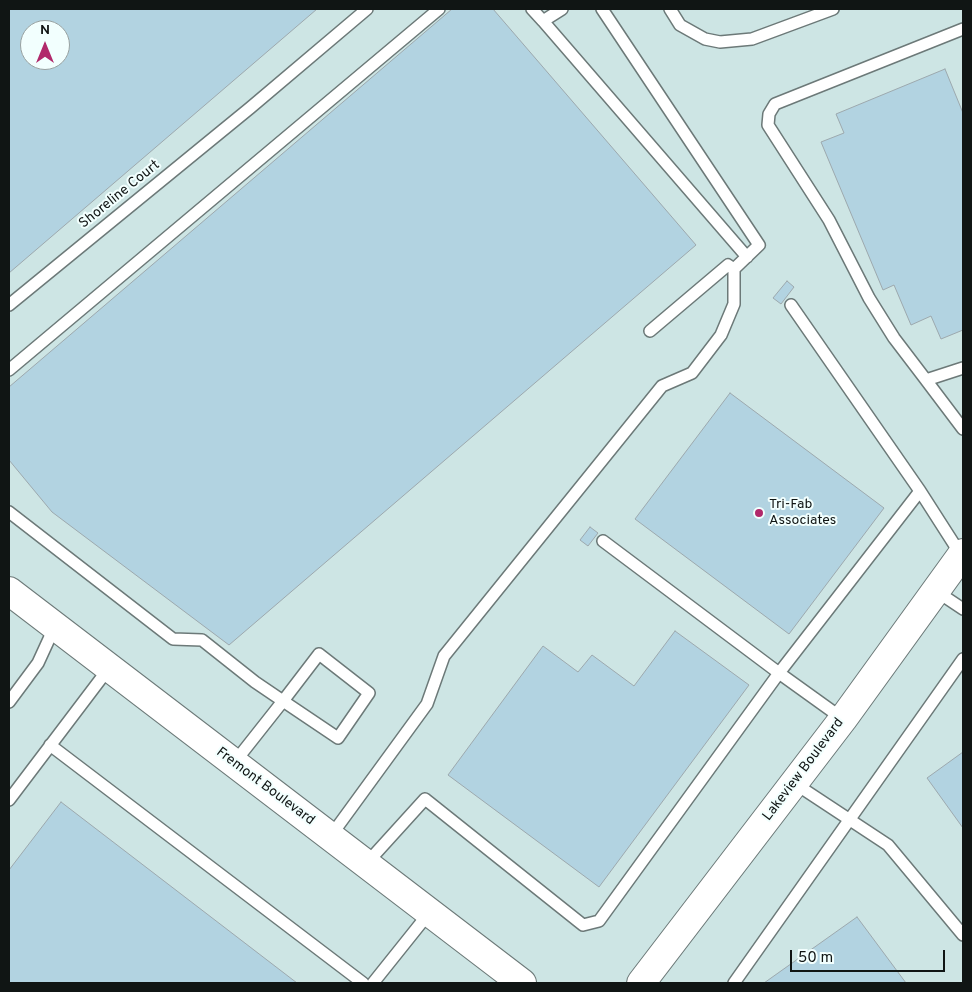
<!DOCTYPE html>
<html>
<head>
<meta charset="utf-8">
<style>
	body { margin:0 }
	#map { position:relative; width:972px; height:992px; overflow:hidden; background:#e3f2f1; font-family:Overpass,sans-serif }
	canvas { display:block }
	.frame { position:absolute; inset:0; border:10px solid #101514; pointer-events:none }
	.north { position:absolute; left:20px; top:20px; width:50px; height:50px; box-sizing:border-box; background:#f2fffe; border:1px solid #98a1a0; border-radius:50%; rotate:0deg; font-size:14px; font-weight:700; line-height:20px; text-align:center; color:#101514 }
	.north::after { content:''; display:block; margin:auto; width:18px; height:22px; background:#b1296b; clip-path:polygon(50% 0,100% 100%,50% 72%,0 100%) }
	.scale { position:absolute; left:790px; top:950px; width:155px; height:22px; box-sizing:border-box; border:2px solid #101514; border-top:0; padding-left:6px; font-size:15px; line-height:18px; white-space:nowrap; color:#101514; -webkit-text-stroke:4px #f2fffe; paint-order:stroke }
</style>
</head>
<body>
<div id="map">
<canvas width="972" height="992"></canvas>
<div class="frame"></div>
<div class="north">N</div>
<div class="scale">50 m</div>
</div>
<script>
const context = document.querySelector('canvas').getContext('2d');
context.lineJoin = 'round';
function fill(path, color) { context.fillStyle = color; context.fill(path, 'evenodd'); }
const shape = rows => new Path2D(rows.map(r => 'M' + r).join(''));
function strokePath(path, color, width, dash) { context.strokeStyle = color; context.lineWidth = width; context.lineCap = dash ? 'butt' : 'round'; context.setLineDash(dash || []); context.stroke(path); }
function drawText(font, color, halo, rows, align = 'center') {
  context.font = font + ' Overpass,sans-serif'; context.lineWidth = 4; context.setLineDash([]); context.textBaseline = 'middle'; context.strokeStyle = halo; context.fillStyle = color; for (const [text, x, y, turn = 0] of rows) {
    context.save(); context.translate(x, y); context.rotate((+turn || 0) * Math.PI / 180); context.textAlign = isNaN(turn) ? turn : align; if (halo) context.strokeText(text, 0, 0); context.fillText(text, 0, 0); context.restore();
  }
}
const built = shape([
	[9,9,963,9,963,983,9,983],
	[30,30,60,30,60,60,30,60]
]);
const building = shape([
	[9,9,317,9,9,273,9,9],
	[30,30,60,30,60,60,30,60,30,30],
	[452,9,493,9,696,245,229,645,52,512,9,460,9,387,452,9],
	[945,69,963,113,963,330,941,339,931,316,911,325,894,285,883,290,821,142,844,133,836,114,945,69],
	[787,281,794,287,781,304,773,298,787,281],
	[730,393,884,508,789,634,635,519,730,393],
	[590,527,598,533,588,546,580,540,590,527],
	[675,631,749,685,599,887,448,775,543,646,578,672,592,655,634,686,675,631],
	[963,752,963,828,927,778,963,752],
	[61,802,297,983,9,983,9,870,61,802],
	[857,917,906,983,764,983,857,917]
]);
const lane = shape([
	[532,9,543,21,562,9],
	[670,9,680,25,705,39,720,42,752,39,833,9],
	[543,21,747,257],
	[9,305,250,108,367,9],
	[791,305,920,491,779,673,843,719],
	[650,331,728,265,734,269],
	[963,368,926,380,963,429],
	[9,370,439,9],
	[926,380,894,338,869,298,829,220,768,125,769,114,775,104,963,29],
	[920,491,961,555],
	[9,512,173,639,202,640,255,682,283,701,234,763],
	[936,591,963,609],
	[319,654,369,693,338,738,283,701,319,654],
	[9,702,38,663,55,626],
	[50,745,363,983],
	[794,783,888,845,963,935],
	[9,800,109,668],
	[330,837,427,704,444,656,662,386,692,373,721,335,734,304,734,269,759,245,602,9],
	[366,864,425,799,583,925,599,921,779,673,603,541],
	[373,983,429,913],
	[734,983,963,659]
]);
const secondary = shape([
	[9,591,522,983],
	[641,983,843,719,963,553]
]);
const markers = [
	[759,513,5,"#b1296b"]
];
const streetNames = [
	["Shoreline Court",120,195,-39],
	["Lakeview Boulevard",804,770,-53],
	["Fremont Boulevard",265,787,37]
];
const poiNames = [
	["Tri-Fab",769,505],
	["Associates",769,521]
];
fill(built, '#cde5e4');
fill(building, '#b2d3e1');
strokePath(building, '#9da9ae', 1);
strokePath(lane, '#6c7978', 14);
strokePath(secondary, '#6c7978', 30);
strokePath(lane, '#fff', 11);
strokePath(secondary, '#fff', 28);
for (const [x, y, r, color] of markers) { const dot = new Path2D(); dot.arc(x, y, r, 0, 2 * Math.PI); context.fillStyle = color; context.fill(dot); strokePath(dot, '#f2fffe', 2); }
drawText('14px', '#101514', '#f2fffe', streetNames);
drawText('14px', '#101514', '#f2fffe', poiNames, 'left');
</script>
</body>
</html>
